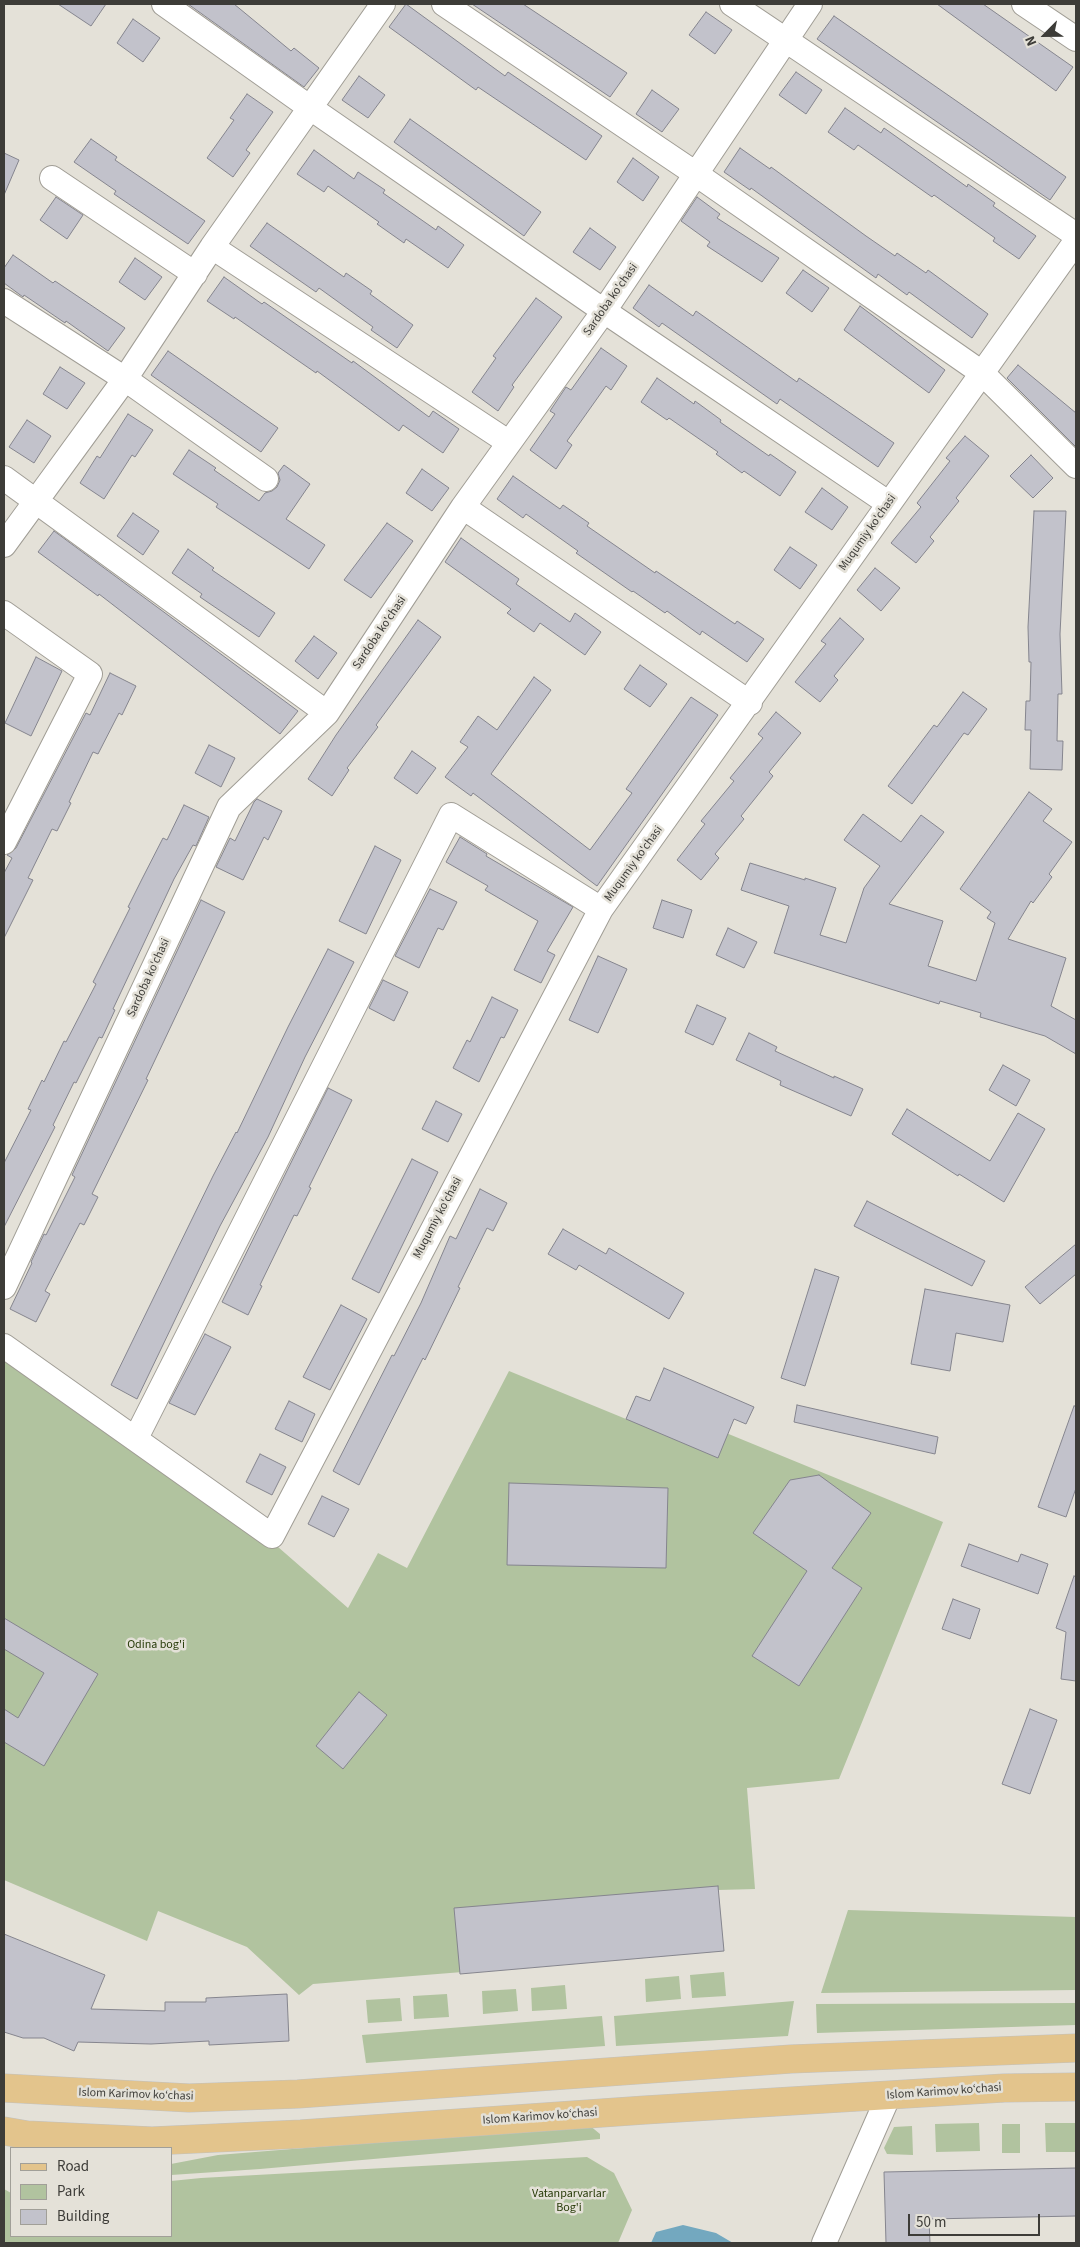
<!DOCTYPE html>
<html>
<head>
<meta charset="utf-8">
<style>
	body { margin:0 }
	#map { position:relative; width:1080px; height:2247px; overflow:hidden; background:#e4e1d8; font-family:"Source Sans 3",sans-serif }
	canvas { display:block }
	.frame { position:absolute; inset:0; border:5px solid #3d3c38; pointer-events:none }
	.legend { position:absolute; left:10px; top:2147px; width:162px; height:90px; box-sizing:border-box; background:#e4e1d8; border:1px solid #a19f98; margin:0; padding:6px 9px; list-style:none; font-size:15px; color:#3d3c38 }
	.legend li { display:flex; align-items:center; gap:10px; height:25px }
	.legend b { width:25px; border:1px solid #a19f98 }
	.north { position:absolute; left:1020px; top:10px; width:50px; height:50px; -webkit-text-stroke:4px #e4e1d8; paint-order:stroke; rotate:247deg; font-size:14px; font-weight:700; line-height:20px; text-align:center; color:#3d3c38 }
	.north::after { content:''; display:block; margin:auto; width:18px; height:22px; background:#3d3c38; clip-path:polygon(50% 0,100% 100%,50% 72%,0 100%) }
	.scale { position:absolute; left:908px; top:2214px; width:132px; height:22px; box-sizing:border-box; border:2px solid #3d3c38; border-top:0; padding-left:6px; font-size:15px; line-height:18px; white-space:nowrap; color:#3d3c38; -webkit-text-stroke:4px #e4e1d8; paint-order:stroke }
</style>
</head>
<body>
<div id="map">
<canvas width="1080" height="2247"></canvas>
<div class="frame"></div>
<ul class="legend">
<li><b style="height:6px;background:#e3c48c"></b>Road</li>
<li><b style="height:14px;background:#b1c39f"></b>Park</li>
<li><b style="height:14px;background:#c2c2cb"></b>Building</li>
</ul>
<div class="north">N</div>
<div class="scale">50 m</div>
</div>
<script>
const context = document.querySelector('canvas').getContext('2d');
context.lineJoin = 'round';
function fill(path, color) { context.fillStyle = color; context.fill(path, 'evenodd'); }
const shape = rows => new Path2D(rows.map(r => 'M' + r).join(''));
function strokePath(path, color, width, dash) { context.strokeStyle = color; context.lineWidth = width; context.lineCap = dash ? 'butt' : 'round'; context.setLineDash(dash || []); context.stroke(path); }
function drawText(font, color, halo, rows, align = 'center') {
  context.font = font + ' "Source Sans 3",sans-serif'; context.lineWidth = 5; context.setLineDash([]); context.textBaseline = 'middle'; context.strokeStyle = halo; context.fillStyle = color; for (const [text, x, y, turn = 0] of rows) {
    context.save(); context.translate(x, y); context.rotate((+turn || 0) * Math.PI / 180); context.textAlign = isNaN(turn) ? turn : align; if (halo) context.strokeText(text, 0, 0); context.fillText(text, 0, 0); context.restore();
  }
}
const green = shape([
	[4,1353,262,1533,348,1608,378,1553,407,1568,509,1371,626,1419,636,1396,943,1522,839,1779,747,1788,755,1889,718,1890,724,1951,313,1984,299,1995,247,1947,158,1911,147,1941,4,1880],
	[848,1910,1076,1917,1076,1990,821,1993],
	[724,1972,726,1996,692,1998,690,1975],
	[679,1976,681,1999,646,2002,645,1979],
	[565,1985,567,2009,532,2011,531,1988],
	[516,1989,518,2011,483,2014,482,1991],
	[447,1994,449,2017,414,2019,413,1996],
	[400,1998,402,2021,368,2023,366,2000],
	[794,2001,788,2036,616,2046,614,2016],
	[1076,2003,1076,2025,817,2033,816,2004],
	[602,2016,605,2046,366,2063,362,2035],
	[979,2123,980,2151,936,2152,935,2124],
	[1045,2123,1076,2123,1076,2152,1046,2152],
	[1002,2124,1020,2124,1020,2153,1002,2153],
	[589,2125,600,2134,600,2139,260,2169,171,2175,171,2164,218,2155],
	[912,2126,913,2155,887,2154,884,2148,894,2127],
	[587,2157,614,2173,632,2210,618,2243,4,2243,4,2189,11,2193,11,2236,171,2236,171,2181,201,2178]
]);
const water = shape([
	[683,2225,716,2233,733,2243,651,2243,656,2232]
]);
const building = shape([
	[58,4,106,4,91,26,58,4],
	[188,4,234,4,291,51,294,48,319,68,304,87,188,4],
	[406,4,505,76,508,72,602,136,586,160,478,87,476,90,389,27,406,4],
	[472,4,523,4,627,73,610,97,472,4],
	[937,4,983,4,1073,67,1056,91,937,4],
	[706,12,732,30,715,54,689,35,706,12],
	[834,16,1066,177,1050,200,817,39,834,16],
	[133,19,160,38,143,62,117,43,133,19],
	[796,72,822,90,806,114,779,95,796,72],
	[359,76,385,95,368,118,342,100,359,76],
	[652,90,679,109,662,132,636,114,652,90],
	[247,94,273,112,246,150,250,153,233,177,207,158,234,120,230,118,247,94],
	[845,108,881,133,884,128,967,187,968,184,995,203,993,206,1036,236,1019,259,993,241,995,238,934,195,932,197,858,145,854,150,828,132,845,108],
	[410,119,541,212,524,236,394,142,410,119],
	[91,139,117,157,115,160,205,221,188,244,114,194,116,191,74,162,91,139],
	[740,148,770,169,771,167,866,236,895,256,897,253,926,273,928,270,988,314,972,338,909,292,907,295,878,274,876,278,751,188,750,190,724,172,740,148],
	[314,150,354,179,358,172,385,190,383,193,436,230,438,226,464,245,448,268,406,239,404,243,377,224,379,222,328,186,324,192,297,174,314,150],
	[4,153,19,160,4,195,4,153],
	[633,158,659,177,643,201,617,182,633,158],
	[56,197,83,215,67,239,40,220,56,197],
	[697,197,720,214,717,218,779,258,762,282,707,246,710,242,681,221,697,197],
	[267,223,344,277,346,273,372,291,370,294,413,325,397,348,371,330,373,327,319,288,316,292,250,246,267,223],
	[590,228,616,247,600,270,573,252,590,228],
	[13,255,53,283,55,281,125,328,108,351,66,321,65,323,24,295,23,297,4,283,4,268,13,255],
	[135,258,162,277,145,300,119,282,135,258],
	[803,270,829,288,812,312,786,293,803,270],
	[224,277,262,304,264,302,352,363,353,361,429,417,433,411,459,429,443,453,403,425,399,431,317,371,316,373,235,317,234,319,207,301,224,277],
	[649,285,693,316,696,311,797,382,799,378,894,443,878,467,780,399,777,404,662,323,659,327,633,308,649,285],
	[536,298,562,317,512,385,514,387,498,411,472,392,496,358,493,356,536,298],
	[860,306,945,370,929,393,844,330,860,306],
	[601,348,627,366,611,390,606,386,567,441,572,445,556,469,530,450,555,414,550,411,566,387,571,390,601,348],
	[168,351,278,428,261,452,151,375,168,351],
	[1018,365,1076,413,1076,447,1007,378,1018,365],
	[60,367,85,383,67,409,43,394,60,367],
	[657,378,694,404,695,401,721,420,720,422,769,456,770,454,796,472,780,496,744,471,742,473,716,454,718,452,669,418,667,420,641,402,657,378],
	[128,414,153,430,135,457,132,455,104,499,80,483,97,456,100,458,128,414],
	[27,420,51,436,34,463,9,447,27,420],
	[965,436,989,456,956,498,959,501,930,537,934,541,916,563,891,543,921,507,917,503,950,461,946,458,965,436],
	[189,450,216,468,214,470,259,501,265,493,272,491,277,487,280,480,278,473,284,465,310,484,286,519,325,545,309,569,216,507,218,504,173,474,189,450],
	[1031,455,1053,478,1033,498,1010,476,1031,455],
	[422,469,449,488,432,511,406,493,422,469],
	[513,476,560,509,563,505,589,523,587,526,655,573,656,571,735,624,737,621,764,639,747,662,702,631,700,635,667,611,665,613,633,591,632,592,576,553,578,551,526,514,523,518,497,499,513,476],
	[822,488,848,507,832,530,805,512,822,488],
	[1034,511,1066,511,1060,634,1062,694,1058,694,1057,741,1063,741,1062,770,1030,769,1031,730,1025,730,1026,701,1030,701,1031,662,1029,662,1028,627,1034,511],
	[133,513,159,531,143,555,117,536,133,513],
	[387,523,413,541,371,598,344,580,387,523],
	[54,531,298,711,280,734,99,594,98,596,38,552,54,531],
	[461,538,519,579,516,584,570,622,575,613,601,632,585,655,540,623,534,632,507,613,511,609,445,562,461,538],
	[790,547,817,565,800,589,774,570,790,547],
	[188,549,214,568,212,570,275,613,259,637,200,597,202,594,172,573,188,549],
	[875,568,900,588,881,611,857,590,875,568],
	[840,618,864,639,834,676,838,680,820,702,795,682,826,644,821,641,840,618],
	[418,620,441,637,376,725,378,727,347,768,349,770,332,796,308,779,336,735,418,620],
	[314,636,337,653,318,679,295,661,314,636],
	[36,657,62,671,31,736,5,723,36,657],
	[640,665,667,684,650,707,624,689,640,665],
	[110,673,136,686,122,715,119,713,98,754,93,752,69,802,71,803,57,831,52,829,28,878,33,880,4,938,4,873,12,858,7,855,16,848,86,713,90,715,110,673],
	[534,677,551,690,491,774,590,850,632,793,626,789,691,697,718,715,597,886,473,793,471,796,445,777,468,747,460,742,478,716,497,730,534,677],
	[963,692,987,709,968,735,964,733,912,804,888,786,934,725,937,727,963,692],
	[776,712,801,733,769,772,773,776,741,816,744,819,715,854,719,858,701,880,677,860,705,824,701,821,734,781,730,778,763,738,758,734,776,712],
	[209,745,235,758,221,787,195,773,209,745],
	[412,751,436,768,417,794,394,778,412,751],
	[1029,792,1052,809,1043,821,1072,842,1049,874,1052,877,1033,903,1031,901,1008,939,1066,958,1051,1006,1076,1020,1076,1054,1045,1036,980,1017,981,1013,940,1001,939,1004,774,953,789,906,741,890,750,863,805,880,805,878,836,888,820,935,846,943,864,888,880,866,844,840,863,814,901,842,921,815,944,832,889,904,943,921,928,966,976,981,995,923,987,918,991,912,960,889,1029,792],
	[257,799,282,811,268,840,264,837,243,880,216,867,230,838,235,841,254,802,257,799],
	[184,805,209,817,196,846,193,845,174,879,113,1009,115,1010,102,1038,99,1037,76,1083,74,1082,53,1125,55,1127,4,1227,4,1163,31,1110,28,1109,42,1080,44,1082,64,1041,66,1042,96,984,93,982,130,908,128,907,142,879,163,838,167,840,184,805],
	[460,837,487,854,486,856,573,907,547,951,555,955,541,983,514,970,538,921,485,890,488,886,446,862,460,837],
	[375,846,401,860,366,934,339,921,375,846],
	[430,889,457,902,443,930,438,928,419,968,395,956,430,889],
	[201,900,225,912,146,1079,148,1080,92,1194,98,1197,84,1225,80,1223,45,1291,50,1294,36,1322,10,1309,32,1263,31,1262,44,1234,46,1235,75,1177,72,1175,201,900],
	[662,900,692,910,683,938,653,928,662,900],
	[728,928,757,942,744,968,716,955,728,928],
	[328,949,354,962,305,1057,268,1137,220,1226,137,1399,111,1385,213,1176,236,1132,237,1133,288,1027,328,949],
	[598,956,627,969,598,1033,569,1020,598,956],
	[383,980,408,992,394,1021,369,1008,383,980],
	[492,997,518,1010,504,1038,501,1037,479,1082,453,1068,467,1040,470,1042,492,997],
	[697,1005,726,1018,713,1045,685,1032,697,1005],
	[749,1033,777,1047,775,1051,834,1078,834,1076,863,1089,851,1116,780,1085,781,1081,736,1060,749,1033],
	[1003,1065,1030,1080,1016,1106,989,1090,1003,1065],
	[328,1088,352,1100,309,1187,311,1188,297,1216,294,1215,260,1285,262,1286,248,1315,222,1302,328,1088],
	[436,1101,462,1114,448,1142,422,1129,436,1101],
	[907,1109,990,1161,1018,1113,1045,1129,1004,1202,959,1174,958,1176,892,1134,907,1109],
	[412,1159,438,1172,379,1293,352,1279,412,1159],
	[480,1189,507,1203,493,1231,487,1228,458,1287,460,1288,425,1360,423,1358,359,1485,333,1471,392,1355,394,1356,421,1303,450,1236,456,1239,480,1189],
	[867,1201,985,1261,972,1286,854,1226,867,1201],
	[563,1229,606,1254,609,1248,684,1293,669,1319,579,1265,576,1270,548,1254,563,1229],
	[1076,1244,1076,1274,1040,1304,1025,1287,1076,1244],
	[815,1269,839,1277,805,1386,781,1378,815,1269],
	[925,1289,1010,1305,1003,1342,956,1333,950,1371,911,1364,925,1289],
	[341,1305,367,1319,330,1390,303,1377,341,1305],
	[205,1334,231,1347,195,1415,169,1403,205,1334],
	[664,1368,754,1407,746,1424,734,1419,718,1458,626,1419,636,1396,650,1401,664,1368],
	[289,1401,315,1414,302,1442,275,1429,289,1401],
	[797,1405,938,1437,935,1454,794,1422,797,1405],
	[1074,1406,1076,1406,1076,1488,1066,1517,1038,1507,1074,1406],
	[260,1454,286,1467,272,1495,246,1482,260,1454],
	[819,1475,871,1513,832,1568,862,1588,799,1686,752,1656,807,1571,753,1533,790,1480,819,1475],
	[509,1483,668,1488,666,1568,507,1565,509,1483],
	[322,1496,349,1509,334,1537,308,1524,322,1496],
	[969,1544,1018,1562,1021,1554,1048,1564,1038,1594,961,1566,969,1544],
	[1074,1576,1076,1577,1076,1681,1061,1679,1066,1632,1056,1628,1074,1576],
	[953,1599,980,1609,970,1639,942,1629,953,1599],
	[4,1618,98,1674,44,1766,4,1742,4,1709,18,1718,44,1673,4,1649,4,1618],
	[359,1692,387,1715,343,1769,316,1746,359,1692],
	[1030,1709,1057,1720,1030,1794,1002,1784,1030,1709],
	[718,1886,724,1951,460,1974,454,1908,718,1886],
	[4,1934,105,1975,91,2009,165,2011,165,2002,206,2002,206,1998,287,1994,289,2041,209,2045,209,2041,151,2044,78,2042,74,2051,44,2038,23,2038,4,2032,4,1934],
	[1076,2168,1076,2216,929,2219,930,2243,886,2243,884,2172,1076,2168]
]);
const minor = shape([
	[164,4,309,107,604,311,888,503],
	[444,4,696,174,982,373,1076,466],
	[732,4,1076,235],
	[1024,4,1076,39],
	[52,178,195,274],
	[212,247,508,442],
	[4,301,125,379,266,479],
	[4,478,327,713],
	[463,507,750,703],
	[4,545,125,379,212,247,383,4],
	[4,613,90,674,4,842],
	[4,1287,229,807,327,713,463,507,604,311,810,4],
	[4,1346,272,1536,601,909,1076,241],
	[136,1438,451,815,601,909],
	[824,2243,889,2095]
]);
const major = shape([
	[4,2088,189,2098,298,2094,791,2059,1076,2048],
	[4,2131,27,2135,152,2141,301,2134,645,2110,1004,2088,1076,2087]
]);
const streetNames = [
	["Sardoba ko'chasi",611,300,-55],
	["Muqumiy ko'chasi",868,533,-55],
	["Sardoba ko'chasi",380,633,-56],
	["Muqumiy ko'chasi",634,864,-54],
	["Sardoba ko'chasi",149,978,-65],
	["Muqumiy ko'chasi",438,1218,-62],
	["Islom Karimov ko‘chasi",944,2092,-4],
	["Islom Karimov ko‘chasi",136,2095,2],
	["Islom Karimov ko‘chasi",540,2117,-4]
];
const parkNames = [
	["Odina bog'i",156,1645],
	["Vatanparvarlar",569,2194],
	["Bog'i",569,2208]
];
fill(green, '#b1c39f');
fill(water, '#73a8bf');
fill(building, '#c2c2cb');
strokePath(building, '#85858e', 1);
strokePath(minor, '#a09d95', 26);
strokePath(major, '#c1c1bf', 29);
strokePath(minor, '#fff', 24);
strokePath(major, '#e3c48c', 28);
drawText('12px', '#3d3c38', '#e4e1d8', streetNames);
drawText('12px', '#283b09', '#e4e1d8', parkNames);
</script>
</body>
</html>
